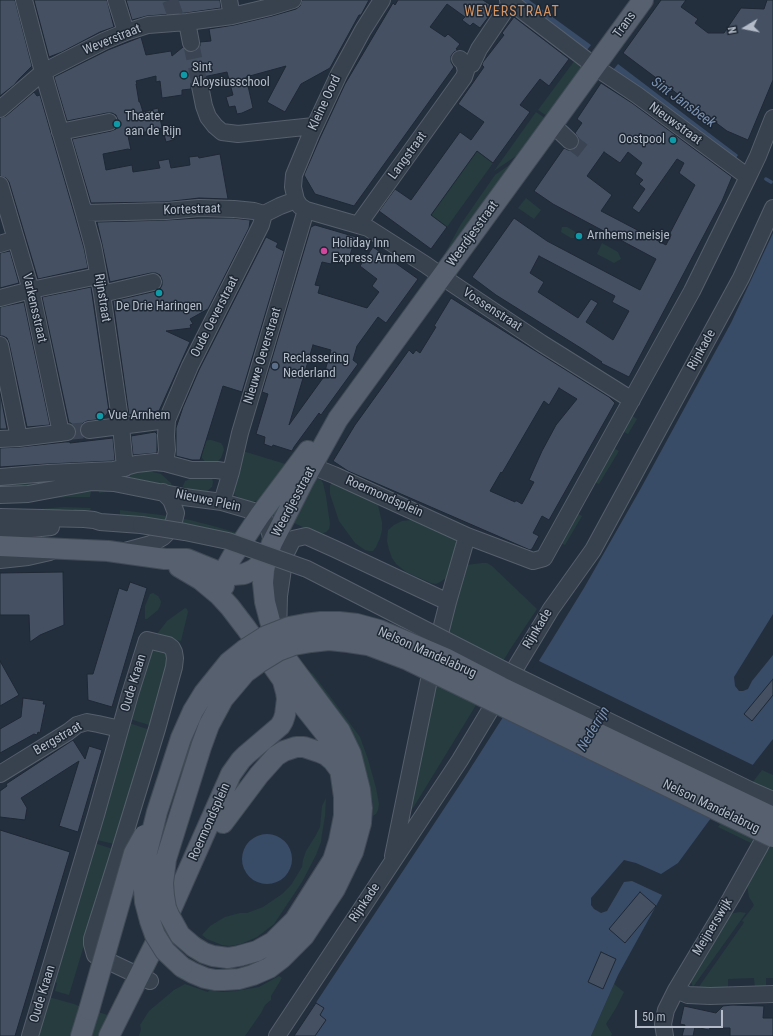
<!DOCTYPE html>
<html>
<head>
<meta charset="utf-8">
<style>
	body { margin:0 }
	#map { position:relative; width:773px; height:1036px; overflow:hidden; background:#242f3e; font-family:"Roboto Condensed",sans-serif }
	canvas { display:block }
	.north { position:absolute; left:725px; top:8px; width:40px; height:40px; -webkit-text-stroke:3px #1d2633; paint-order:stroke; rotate:260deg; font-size:11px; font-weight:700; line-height:16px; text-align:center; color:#b4bcc9 }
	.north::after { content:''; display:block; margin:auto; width:14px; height:18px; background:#b4bcc9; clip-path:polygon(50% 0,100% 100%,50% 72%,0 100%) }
	.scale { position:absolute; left:635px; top:1010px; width:88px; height:18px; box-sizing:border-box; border:2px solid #b4bcc9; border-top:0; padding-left:5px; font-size:12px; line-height:14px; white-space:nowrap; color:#b4bcc9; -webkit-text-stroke:3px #1d2633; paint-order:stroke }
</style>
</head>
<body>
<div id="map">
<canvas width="773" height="1036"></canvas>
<div class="north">N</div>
<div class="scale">50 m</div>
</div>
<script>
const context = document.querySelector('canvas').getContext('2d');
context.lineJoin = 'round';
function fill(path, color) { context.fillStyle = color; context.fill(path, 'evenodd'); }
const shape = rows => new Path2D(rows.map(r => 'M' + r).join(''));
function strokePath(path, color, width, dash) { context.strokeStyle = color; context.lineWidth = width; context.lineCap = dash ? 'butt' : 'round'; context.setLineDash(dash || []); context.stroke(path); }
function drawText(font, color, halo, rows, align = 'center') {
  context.font = font + ' "Roboto Condensed",sans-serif'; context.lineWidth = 3; context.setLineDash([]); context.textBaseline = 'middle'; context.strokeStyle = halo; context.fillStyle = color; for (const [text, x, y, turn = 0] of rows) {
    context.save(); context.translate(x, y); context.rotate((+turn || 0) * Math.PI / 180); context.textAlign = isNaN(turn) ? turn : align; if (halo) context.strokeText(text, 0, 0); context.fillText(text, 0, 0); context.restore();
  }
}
const green = shape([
	[575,60,583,66,547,116,538,110],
	[536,112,545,118,519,154,494,171],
	[477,151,493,163,447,227,431,215],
	[518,159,450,257,445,253,461,224,495,175],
	[526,198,541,210,534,219,518,208],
	[562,227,567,227,574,231,576,233,575,236,574,238,571,238,561,232],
	[602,243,618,252,621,259,614,263,597,254],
	[631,415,637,419,628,434,622,431],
	[209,440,211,440,221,443,223,446,224,450,221,458,216,463,206,463,202,458,202,454,205,441],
	[612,447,619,451,599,484,592,481],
	[243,452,246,452,292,466,261,500,250,502,242,500,235,495,233,491],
	[143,472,153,472,161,474,171,483,172,487,130,481,129,478,129,475,133,473],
	[80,476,24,488,0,488,0,482],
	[313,477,321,480,323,483,326,496,330,524,329,529,326,532,321,534,313,532,290,521],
	[192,478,212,478,213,482,212,487,205,493,184,489,183,486,185,481],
	[333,483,377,501,382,522,382,530,380,538,376,547,373,551,369,551,365,550,355,543,339,521,330,494,330,485],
	[113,488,112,491,99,493,99,491,91,491,90,497,68,497,15,502,80,489],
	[65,507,91,508,90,510,86,512,75,511,73,509,62,509,58,512,12,511],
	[120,510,161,515,190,520,217,527,244,535,244,538,207,528,171,521,120,516],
	[575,512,582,516,565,545,558,542],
	[412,520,421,520,457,539,449,574,448,577,440,582,436,584,431,583,406,572,396,564,392,558,389,550,387,541,388,530,394,525,402,521],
	[482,563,487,563,492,566,537,609,511,648,413,808,410,810,434,686,466,565],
	[153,593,158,596,160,599,161,602,160,606,158,610,147,619,145,619,145,606,150,594],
	[185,608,187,609,188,612,181,641,158,637,157,634,167,621],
	[159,647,170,655,152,726,127,718,148,649],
	[298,662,313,674,332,699,360,737,368,759,376,788,379,804,378,810,376,814,373,816,373,801,369,800,368,778,362,758,354,740],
	[126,722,150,730,115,844,92,839],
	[762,770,773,775,773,801,751,843,718,827],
	[326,798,325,816,322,834,321,842,316,855,302,882,274,924,257,937,241,944,229,946,222,945,207,939,202,935,210,926,225,917,240,913,247,913,263,907,282,894,291,885,302,867,303,860,306,851,316,835,320,827,322,806],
	[91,842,113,849,69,995,55,991,57,983,50,980],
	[768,844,773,847,773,978,766,978,766,988,755,989,754,978,728,979,728,990,718,990,718,987,710,987,709,988,698,988,743,924,744,922,742,921,752,908,754,905,749,897,747,886],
	[740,912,746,913,693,987,690,980,727,916,734,913],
	[279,976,282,978,271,996,271,1000,265,1005,261,1013,245,1036,139,1036,141,1029,140,1025,149,1011,174,990,185,984,208,992,209,990,223,992,236,991,259,987],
	[614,984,624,992,616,1008,606,1024,612,1034,611,1036,591,1036],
	[45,996,74,1004,81,1007,76,1036,38,1036],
	[95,1011,114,1017,105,1036,85,1036]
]);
const water = shape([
	[519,0,529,0,591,45,586,51],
	[618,64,738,155,736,158,613,70],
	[773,233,773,614,734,677,735,686,739,691,743,691,748,689,752,681,773,655,773,739,708,822,678,863,661,874,636,863,624,860,591,898,591,905,594,909,601,913,607,911,624,882,632,881,662,895,618,975,591,1036,294,1036,463,780,542,656,584,588,641,488,714,354,731,323],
	'242 859a25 25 0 1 1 50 0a25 25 0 1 1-50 0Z'
]);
const pier = shape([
	[537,660,755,766,712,819,502,716]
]);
const stream = shape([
	[766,179,771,182]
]);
const building = shape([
	[0,0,15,0,32,66,19,79,14,85,0,96,0,0],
	[34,0,107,0,114,27,100,32,62,52,49,57,34,0],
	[126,0,220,0,221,8,186,13,147,16,132,20,126,0],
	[302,0,369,0,361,15,359,15,330,68,301,84,285,112,267,102,286,66,246,77,253,108,242,113,237,114,235,106,229,107,226,97,233,95,227,72,203,77,198,77,194,79,191,83,191,89,182,90,182,95,162,98,160,81,156,82,156,76,136,81,137,84,136,84,139,102,140,102,143,112,158,108,162,128,128,136,131,150,128,149,103,154,106,170,132,165,133,172,160,168,158,161,169,159,171,168,190,165,189,157,198,156,199,158,220,154,228,199,199,198,165,202,91,203,72,139,111,131,116,129,118,125,118,120,116,115,112,113,107,113,67,121,54,77,108,50,141,37,146,55,171,51,172,56,183,47,188,52,193,52,197,50,200,46,200,42,211,41,209,29,234,25,272,16,296,9,300,6,302,0],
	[398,0,483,0,495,8,480,28,473,23,470,26,462,20,465,17,447,4,430,27,445,37,448,34,460,44,456,49,458,50,454,52,451,56,451,62,454,67,354,206,315,194,304,175,320,138,345,84,393,3,395,5,398,0],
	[661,0,686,0,681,7,698,19,695,23,708,33,724,33,741,8,764,9,767,0,773,0,773,80,748,140,727,131,623,53,661,0],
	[514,17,569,59,549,86,540,79,520,105,530,112,493,163,477,151,431,215,447,227,431,249,379,211,395,189,411,200,460,132,471,140,484,122,458,104,484,67,482,65,483,62,504,35,502,33,514,17],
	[601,83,632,103,732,177,722,201,629,377,601,363,602,362,584,350,496,295,472,277,514,218,547,241,640,290,656,259,553,204,534,191,564,148,568,150,572,150,577,147,579,143,579,139,575,133,582,123,577,119,601,83],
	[604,152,620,163,628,152,642,163,635,174,643,180,639,184,645,189,632,208,639,213,677,159,684,163,679,173,695,185,670,233,671,235,666,245,601,211,612,195,587,176,604,152],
	[539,256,615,296,612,302,629,311,613,340,586,322,598,303,591,299,578,318,538,292,544,282,530,273,539,256],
	[34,92,37,96,40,95,75,216,84,248,88,268,38,279,9,182,6,178,0,176,0,118,6,116,34,92],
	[174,128,176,139,166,142,163,130,174,128],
	[199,218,233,218,250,220,250,221,249,228,208,309,190,319,193,324,190,325,191,328,166,331,190,342,159,411,129,415,113,301,156,291,160,289,162,285,162,280,160,275,156,273,151,273,110,282,102,244,97,222,166,220,199,218],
	[315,225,356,237,348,261,333,256,331,264,322,262,315,285,320,286,318,293,367,308,379,292,372,286,377,279,360,266,373,247,418,279,386,323,378,317,357,346,353,360,358,364,321,415,319,413,294,447,292,451,273,445,272,447,264,444,265,437,256,434,268,394,262,392,311,227,315,225],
	[313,345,331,350,323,378,289,425,313,345],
	[266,237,278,243,276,247,284,251,242,392,223,386,200,460,192,460,176,456,176,428,183,407,199,370,266,237],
	[10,251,19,283,0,288,0,253,10,251],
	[91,287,109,411,103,419,87,421,83,423,80,427,75,428,71,423,69,423,42,297,91,287],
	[451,298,609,397,615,403,549,520,542,516,533,533,539,536,532,549,530,550,348,471,333,461,355,425,409,350,413,354,416,350,420,353,436,327,434,326,451,298],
	[559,388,577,399,556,425,542,451,529,480,534,482,522,504,517,501,515,501,515,502,490,491,501,472,502,473,544,401,549,405,559,388],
	[24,302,50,425,27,427,9,343,7,338,3,336,0,336,0,307,24,302],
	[0,392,7,429,0,429,0,392],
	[155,432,157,434,157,453,133,455,131,436,155,432],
	[113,438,115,460,113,461,47,464,0,467,0,448,20,447,65,442,70,442,70,443,113,438],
	[63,572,64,625,40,635,30,642,29,615,0,615,0,573,63,572],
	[130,582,147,588,112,707,88,700,87,674,93,674,119,588,127,591,130,582],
	[0,661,19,695,0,706,0,661],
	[773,679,773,695,752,721,744,714,773,679],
	[23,698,44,701,43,704,46,704,40,733,38,732,37,735,34,734,0,753,0,729,21,717,23,698],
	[73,740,85,759,89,746,102,750,78,832,59,826,79,761,21,798,27,808,25,820,0,817,0,791,7,786,6,784,73,740],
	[0,830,70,852,15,1036,0,1036,0,830],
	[640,892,656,906,625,943,609,929,640,892],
	[601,952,616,959,603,989,588,982,601,952],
	[316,1003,324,1008,320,1015,326,1020,315,1036,294,1036,316,1003],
	[732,1005,764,1006,763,1018,773,1018,773,1036,730,1036,730,1028,710,1028,709,1030,695,1027,693,1036,682,1036,685,1025,680,1024,684,1006,716,1013,723,1006,732,1005]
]);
const minorTunnel = shape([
	[170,0,176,17],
	[191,43,200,86],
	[570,141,583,151],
	[67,432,89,430]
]);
const minor = shape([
	[24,0,43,72,84,213,93,246,102,294,121,426,125,468],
	[116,0,126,32],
	[229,0,232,16],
	[382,0,363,30,339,74,311,134,294,175,293,187,296,200,300,206,306,210,358,225,368,228,426,265,450,282,541,343,632,400],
	[508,0,601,71,637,95,748,177],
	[187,22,191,43],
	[472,64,479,49,512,0],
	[200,86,204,106,208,117,215,126,222,132,238,134,314,126],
	[0,109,43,72,104,41,126,32,148,25,187,22,232,16,270,7,293,0],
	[553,125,570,141],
	[60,132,109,122],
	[0,185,31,290,61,433],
	[84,213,166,211,199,208,234,209,254,211,264,214,280,206,296,200],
	[358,225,464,77,466,71,464,63,460,59],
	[0,244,16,239],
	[102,294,153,282],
	[0,298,31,290,98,276],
	[0,345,19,438],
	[89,430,167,420,190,366,261,225,264,214],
	[0,439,19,438,67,432],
	[165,463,167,450,166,436,167,420],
	[301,463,319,469,334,475,467,536,533,561,544,558,692,291,748,177,758,156,773,118],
	[0,477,48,473,114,470,136,464,155,462,165,463,191,470,217,470,231,472],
	[0,495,28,494,92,482,114,483,184,497,222,502,253,511,260,515,266,522,270,533,272,543],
	[222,502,231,472,240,433,306,210],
	[0,517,84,519,94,520,100,522,141,525],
	[0,532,51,527],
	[125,551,151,544,163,537,169,531,174,521,176,513,171,500,163,492],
	[0,560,28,557,50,552],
	[278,635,279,596,285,555,293,539,306,536,335,549,448,602],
	[0,774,68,732,77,725,87,722,98,724,120,729],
	[393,856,432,665,448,602,467,536],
	[676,990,688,995,710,996,773,994],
	[30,1036,96,815,130,694,147,640,168,645,172,648,174,652,175,658,174,667,157,729,116,863,92,939,92,944,95,955,150,981],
	[277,1036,460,760,551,609,593,550,741,278,773,208],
	[665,1036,663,1024,666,1010,676,990,731,898,760,846,771,824]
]);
const major = shape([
	[0,546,108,551,165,559,187,559,224,574,233,575,244,574,253,570,260,565,267,557,272,543,303,482,338,419,643,0],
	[179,567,201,580,219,595,230,607,246,628,282,679,328,737,334,751,340,769,344,797,344,816,339,841,333,860,295,920,273,942,257,951,239,956,228,958,213,956,204,953,194,947],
	[224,586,224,574,227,566,232,557,260,515,308,451],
	[223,823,259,775,276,756,284,751,296,747,304,747,319,752,326,755,333,761,339,769],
	[182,967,193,973,205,978,215,980,224,980,239,979,253,975,269,968,282,958,304,936,335,889,353,852,361,823,362,808,360,790,351,754,340,731,288,661,278,642,270,621,265,602,263,583,264,570,267,557],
	[81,1036,89,1010],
	[109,1036,161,932,231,774,241,760,246,755,280,726,283,721,285,715,287,699,286,692,283,681]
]);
const minorBridge = shape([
	[141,525,185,532,228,541,307,569,510,673,750,790,773,800]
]);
const majorBridge = shape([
	[194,947,180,935,169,915,166,908,164,896,163,883,166,859,201,747,209,725,223,699,245,673,260,662,278,651,294,645,311,642,329,640,348,642,368,645,408,660,725,814,773,837],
	[182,967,165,951,155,935,150,921,145,902,144,890,147,852,157,812,181,738,193,711,204,693,229,662,244,650,266,636,289,627,305,624,321,622,339,622,357,624,379,630,445,658,501,687,773,817],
	[89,1010,134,853,144,835]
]);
const markers = [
	[184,75,4,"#0f9aa8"],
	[117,124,4,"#0f9aa8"],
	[673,140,4,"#0f9aa8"],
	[579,236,4,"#0f9aa8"],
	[324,251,4,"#d1479c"],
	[159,293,4,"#0f9aa8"],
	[275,366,4,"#5c6f8a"],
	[100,416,4,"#0f9aa8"]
];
const streetNames = [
	["Trans",625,25,-54],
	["Weverstraat",112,40,-22],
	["Kleine Oord",325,103,-65],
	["Nieuwstraat",675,124,36],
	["Langstraat",408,156,-54],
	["Kortestraat",192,210,-2],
	["Weerdjesstraat",473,234,-54],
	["Rijnstraat",102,298,81],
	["Varkensstraat",34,308,77],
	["Vossenstraat",492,310,33],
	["Oude Oeverstraat",215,317,-63],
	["Rijnkade",702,350,-61],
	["Nieuwe Oeverstraat",263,356,-73],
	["Roermondsplein",384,497,24],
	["Nieuwe Plein",208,501,12],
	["Weerdjesstraat",294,502,-62],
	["Rijnkade",538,629,-59],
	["Nelson Mandelabrug",427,653,24],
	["Oude Kraan",134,683,-73],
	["Bergstraat",58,739,-30],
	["Nelson Mandelabrug",711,807,26],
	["Roermondsplein",210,822,-66],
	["Rijnkade",365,903,-56],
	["Meijnerswijk",713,927,-59],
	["Oude Kraan",43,994,-73]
];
const poiNames = [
	["Sint",192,68],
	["Aloysiusschool",192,83],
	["Theater",125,117],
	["aan de Rijn",125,132],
	["Oostpool",665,140,"right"],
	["Arnhems meisje",587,236],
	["Holiday Inn",332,244],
	["Express Arnhem",332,259],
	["De Drie Haringen",159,307,"center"],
	["Reclassering",283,359],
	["Nederland",283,374],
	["Vue Arnhem",108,416]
];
const neighbourhoodNames = [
	["WEVERSTRAAT",512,12]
];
const waterNames = [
	["Sint Jansbeek",683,103,36],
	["Nederrijn",594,729,-59]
];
fill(green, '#263c3f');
fill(water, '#394c67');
fill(pier, '#242f3e');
strokePath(stream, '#394c67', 3.5);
fill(building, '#455162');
strokePath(building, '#1f2835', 1);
strokePath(minorTunnel, '#3a4453', 16, [16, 8]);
strokePath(minor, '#565f6c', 18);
strokePath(major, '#414a57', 22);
strokePath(minor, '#38414e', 16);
strokePath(major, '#56606e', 20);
strokePath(minorBridge, '#565f6c', 18, []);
strokePath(majorBridge, '#414a57', 22, []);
strokePath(minorBridge, '#38414e', 16);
strokePath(majorBridge, '#56606e', 20);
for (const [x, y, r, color] of markers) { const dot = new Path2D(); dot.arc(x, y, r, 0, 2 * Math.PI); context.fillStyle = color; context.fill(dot); strokePath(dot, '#1d2633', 1.5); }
drawText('13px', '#b4bcc9', '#1d2633', streetNames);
drawText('13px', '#b4bcc9', '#1d2633', poiNames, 'left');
context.letterSpacing = '1px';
drawText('14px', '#d59563', '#1d2633', neighbourhoodNames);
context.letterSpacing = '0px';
drawText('italic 14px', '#7c92b1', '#1d2633', waterNames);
</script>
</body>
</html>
